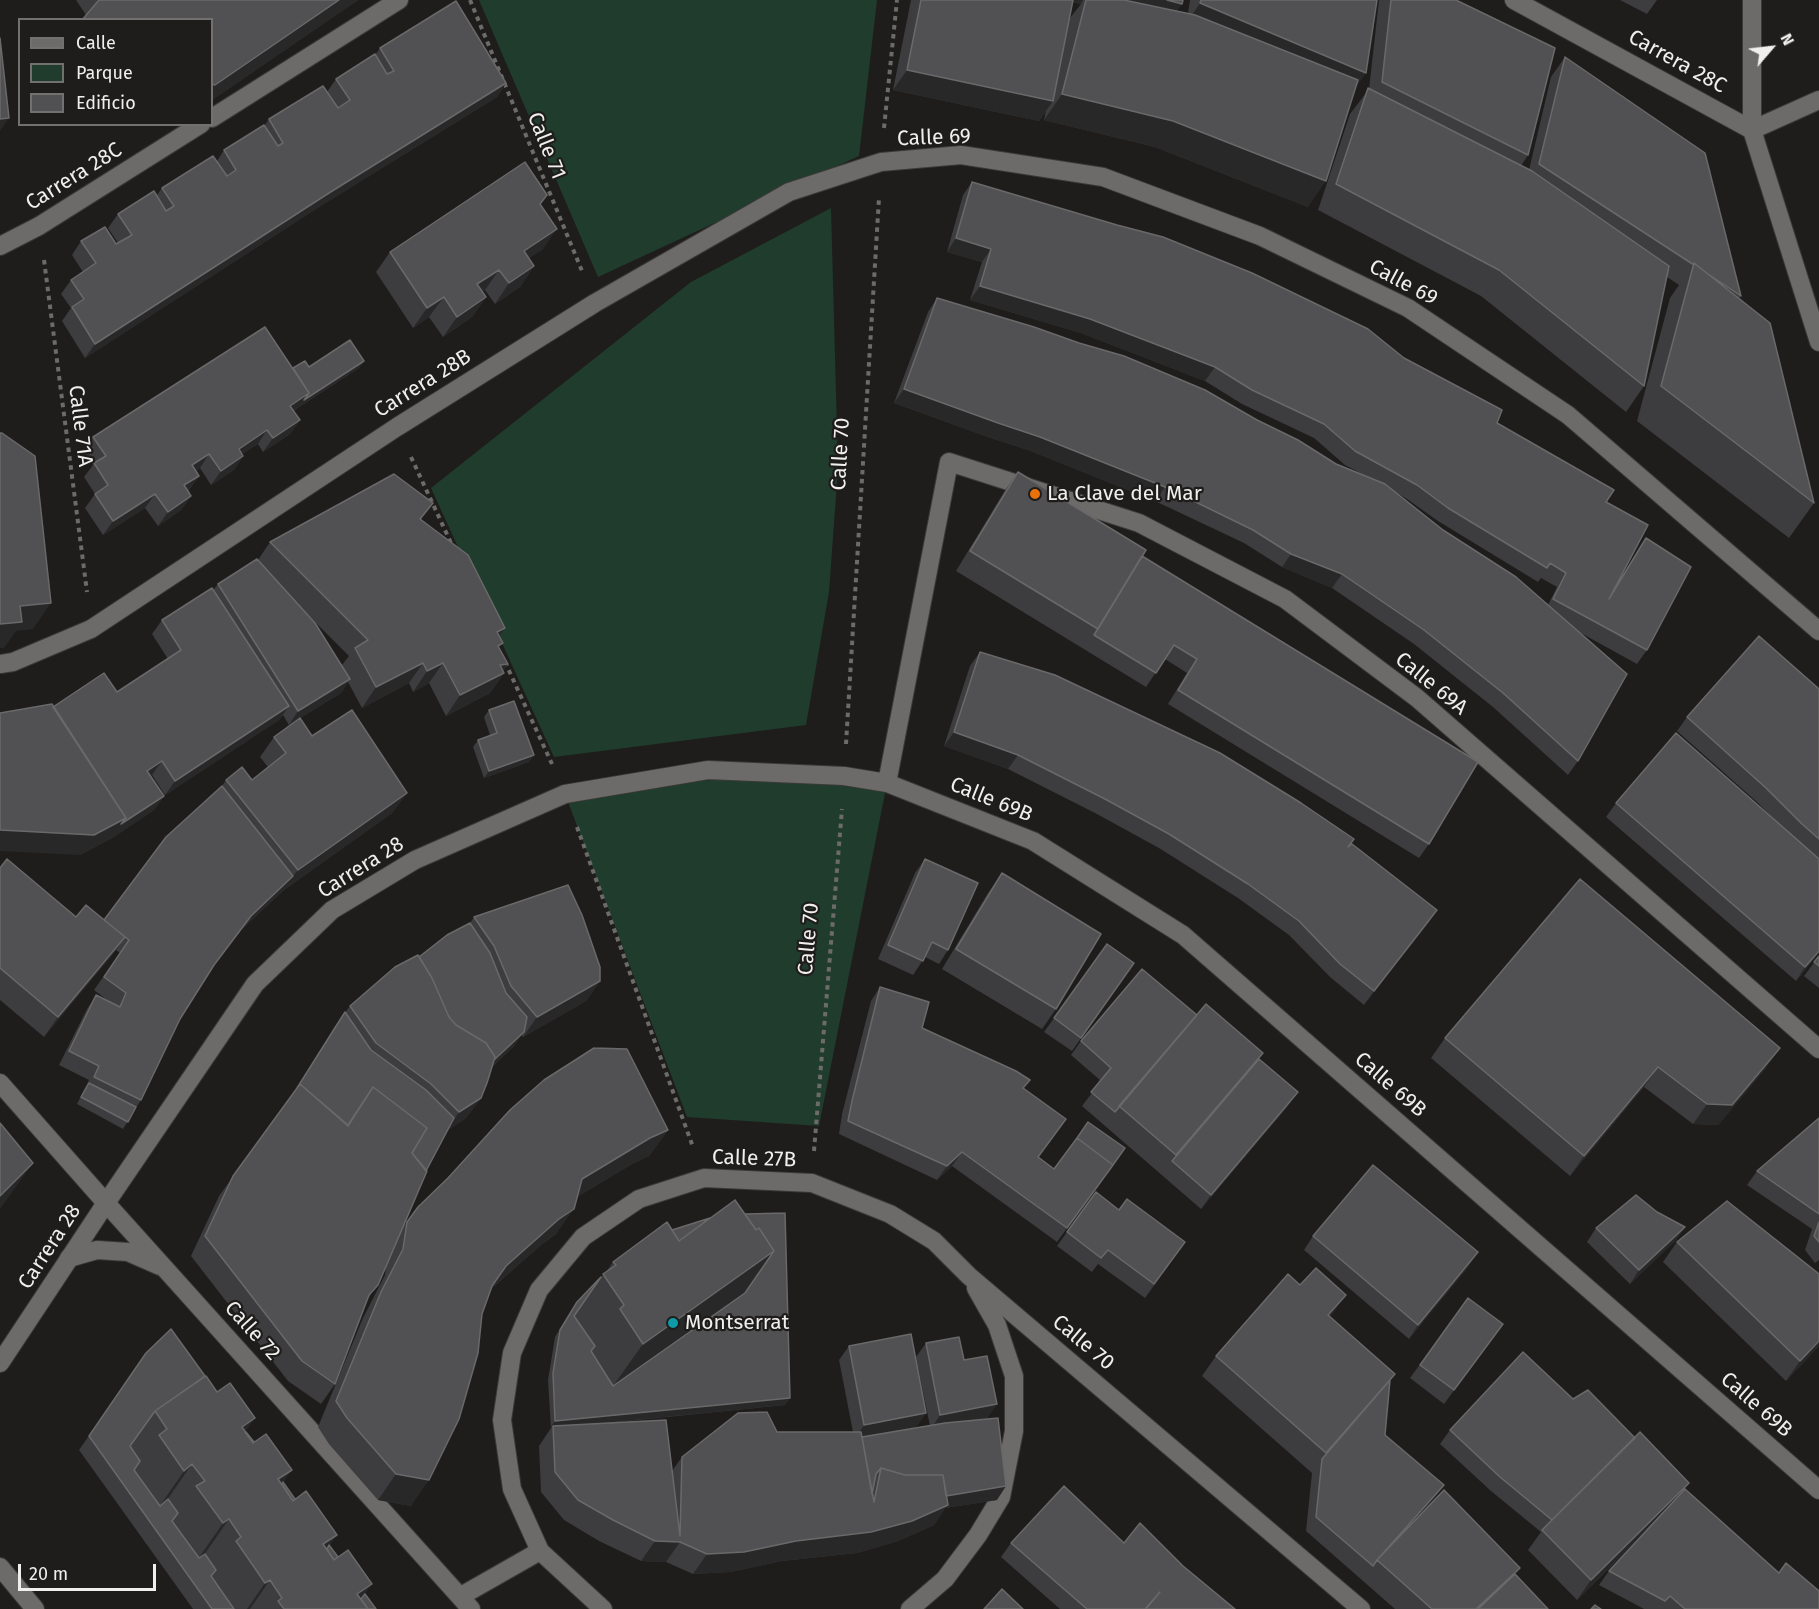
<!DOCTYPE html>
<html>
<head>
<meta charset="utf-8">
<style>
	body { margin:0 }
	#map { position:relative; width:1819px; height:1609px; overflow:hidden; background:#1e1d1b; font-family:"Fira Sans",sans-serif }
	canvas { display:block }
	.legend { position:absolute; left:18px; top:18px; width:195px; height:108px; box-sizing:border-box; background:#1e1d1b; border:2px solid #72716f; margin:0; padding:8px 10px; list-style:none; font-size:18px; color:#f0efee }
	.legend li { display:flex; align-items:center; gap:12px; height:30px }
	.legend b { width:30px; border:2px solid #72716f }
	.north { position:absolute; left:1741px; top:18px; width:60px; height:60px; -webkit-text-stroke:4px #1e1d1b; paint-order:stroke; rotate:62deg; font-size:16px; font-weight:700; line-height:24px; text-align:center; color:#f0efee }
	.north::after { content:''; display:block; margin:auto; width:21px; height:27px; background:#f0efee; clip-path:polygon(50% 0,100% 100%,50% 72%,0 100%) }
	.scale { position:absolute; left:18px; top:1564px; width:138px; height:27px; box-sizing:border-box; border:3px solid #f0efee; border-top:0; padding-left:8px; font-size:18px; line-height:21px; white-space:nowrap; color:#f0efee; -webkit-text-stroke:4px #1e1d1b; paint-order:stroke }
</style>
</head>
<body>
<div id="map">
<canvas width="1819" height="1609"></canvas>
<ul class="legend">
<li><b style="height:8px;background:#6d6b69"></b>Calle</li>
<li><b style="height:16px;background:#203c2d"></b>Parque</li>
<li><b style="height:16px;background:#515052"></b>Edificio</li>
</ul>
<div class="north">N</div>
<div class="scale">20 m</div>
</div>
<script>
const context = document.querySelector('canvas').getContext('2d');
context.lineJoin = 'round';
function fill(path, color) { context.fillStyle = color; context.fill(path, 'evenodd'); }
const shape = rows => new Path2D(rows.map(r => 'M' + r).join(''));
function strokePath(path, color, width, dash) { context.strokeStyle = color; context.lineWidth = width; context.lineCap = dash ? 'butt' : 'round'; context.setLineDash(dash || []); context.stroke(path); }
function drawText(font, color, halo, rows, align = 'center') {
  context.font = font + ' "Fira Sans",sans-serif'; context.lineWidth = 4.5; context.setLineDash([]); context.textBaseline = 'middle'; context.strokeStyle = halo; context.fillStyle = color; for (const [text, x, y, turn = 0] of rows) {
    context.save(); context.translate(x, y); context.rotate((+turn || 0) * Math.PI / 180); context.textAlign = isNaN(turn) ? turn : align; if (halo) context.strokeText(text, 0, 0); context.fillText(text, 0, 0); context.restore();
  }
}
const green = shape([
	[479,0,877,0,859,156,598,277],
	[831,208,838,468,829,592,806,725,554,757,431,488,691,282],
	[722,779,887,783,819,1126,687,1117,565,794]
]);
const path = shape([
	[470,0,582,271],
	[884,128,897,0],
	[44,260,87,592],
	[411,457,451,543],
	[505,662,552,764],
	[846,744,879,198],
	[577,827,693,1147],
	[814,1151,842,809]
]);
const street = shape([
	[1514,0,1752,130,1819,100],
	[1752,0,1752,130,1819,342],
	[212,118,399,0],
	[0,246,39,226,201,124],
	[887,783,949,462,1139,523,1285,599,1417,698,1819,1049],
	[0,1363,106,1203,255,984,332,910,415,860,565,794,708,770,844,776,887,783,1033,841,1183,935,1819,1490],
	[461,1596,540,1551],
	[603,1609,540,1551,512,1489,502,1420,512,1353,539,1290,583,1237,639,1199,704,1178,812,1183,890,1214,934,1241,969,1276,1361,1609],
	[910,1609,945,1579,978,1535,1001,1497,1014,1431,1014,1376,997,1325,976,1288]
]);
const secondary = shape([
	[0,664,13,662,91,629,397,427,595,303,789,192,881,162,961,155,1103,177,1260,236,1408,308,1568,415,1819,631],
	[0,1083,106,1203,471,1609],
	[69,1258,97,1250,128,1252,160,1266],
	[0,1567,35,1609]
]);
const wall = shape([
	[76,0,358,0,212,100,212,20,86,15],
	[911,0,1183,0,1177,11,1188,13,1190,0,1377,0,1355,89,1308,207,1155,147,1044,120,1046,111,1039,121,893,90],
	[1073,2,1081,4,1070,18,1067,31],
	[1379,0,1456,0,1528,155,1521,166,1529,170,1551,77,1565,57,1741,296,1739,299,1814,503,1789,538,1637,421,1670,298,1679,285,1667,277,1644,386,1626,412,1481,296,1318,210,1350,114,1369,89],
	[1620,0,1657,0,1647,14],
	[380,48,506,83,497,97,319,207,85,358,62,321,71,308,61,294,71,280,83,272,72,255,81,241,116,244,118,243,108,228,118,214,157,195,162,188,217,161,224,150,265,125,269,119,327,92,336,79,375,55],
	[972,182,1404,358,1497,423,1606,502,1618,582,1646,538,1647,650,1637,664,1579,632,1578,761,1568,775,1493,707,1414,644,1332,588,1282,567,1244,543,1155,501,1031,451,988,437,894,403,928,312,937,298,1362,474,1345,465,1314,438,1242,404,1205,381,1081,333,970,300,982,262,947,252,963,195],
	[1397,493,1407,499,1438,521,1538,582,1541,578,1557,587,1548,605,1443,530],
	[540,204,543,249,529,258,534,266,520,287,495,304,485,290,482,292,486,297,472,317,443,337,429,317,413,328,376,272,390,252],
	[364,361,359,368,293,411,300,420,290,434,263,452,258,444,242,454,243,456,234,470,211,485,200,468,196,471,199,476,188,491,191,496,181,510,158,526,145,508,103,535,85,508,95,494,84,477,93,465,83,451,93,437,293,368],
	[1018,472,1142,556,1429,844,1419,858,1168,704,1187,673,1165,659,1146,687,956,571,1004,492],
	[433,503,421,519,499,637,499,648,508,664,503,671,504,673,490,693,446,716,429,683,413,692,409,683,362,708,348,682,341,693,289,725,283,715,279,720,165,795,152,775,150,776,164,796,154,810,112,838,80,855,53,707,117,692,168,659,152,634,162,620,213,590,218,584,258,560,270,542],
	[307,614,349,656,342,665],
	[980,652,1348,847,1437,910,1364,1005,1330,977,1289,935,1238,898,1159,848,1095,813,1008,769,944,746,970,666],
	[1819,689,1819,953,1796,981,1606,817,1616,803,1774,819,1757,802,1677,731,1687,717],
	[489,710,534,755,529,762,484,778,473,747,478,740,490,735,484,717],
	[312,736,407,793,392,813,284,890,241,930,210,971,180,1019,141,1100,123,1129,77,1104,89,1080,59,1065,87,1009,96,995,111,1003,94,990,120,953,116,950,44,1037,0,1000,0,868,76,917,104,920,222,786,226,780,252,780,268,767,260,757,274,737],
	[925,859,948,950,939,964,925,957,913,975,878,959,915,873],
	[1002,873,1056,1009,1042,1029,942,969,988,893],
	[474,917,600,981,586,1001,523,1037,521,1035,514,1046,492,1067,481,1098,466,1118,448,1130,426,1171,403,1227,418,1207,668,1130,649,1156,632,1164,577,1197,556,1234,541,1245,492,1288,411,1506,378,1500,329,1444,318,1427,363,1318,385,1275,386,1266,367,1301,335,1384,321,1404,288,1381,191,1256,219,1196,291,1097,335,1026,350,1006,419,957,470,923],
	[1107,944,1134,963,1072,1051,1044,1032],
	[1819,956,1819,988,1804,976],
	[880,987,922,1028,1024,1088,1038,1157,1054,1169,1125,1148,1057,1242,952,1166,937,1180,839,1134,842,1114,871,1001],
	[1197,1015,1259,1059,1288,1106,1201,1209,1082,1106,1101,1081,1071,1055,1081,1041],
	[1445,1038,1766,1068,1718,1125,1693,1124,1644,1087,1570,1176,1431,1058],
	[1819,1118,1819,1260,1815,1263,1805,1250,1812,1229,1747,1185,1757,1171],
	[1096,1192,1119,1210,1185,1242,1145,1298,1098,1264,1092,1272,1057,1246],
	[1685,1227,1676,1240,1630,1284,1587,1242,1596,1228],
	[1313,1236,1469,1266,1409,1339,1304,1250],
	[1677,1242,1819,1274,1819,1346,1786,1381,1663,1262],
	[613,1262,790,1398,785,1405,608,1423,672,1471,682,1457,777,1432,853,1432,839,1360,849,1346,926,1413,916,1427,888,1433,930,1426,916,1357,926,1343,964,1360,997,1404,987,1418,976,1420,997,1500,945,1508,934,1525,898,1541,857,1553,782,1561,730,1572,693,1574,666,1562,641,1561,599,1541,564,1520,541,1492,539,1446,551,1428,548,1380,555,1337,577,1302,606,1272],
	[1468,1298,1503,1324,1444,1404,1410,1378],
	[1330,1317,1395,1374,1390,1380,1385,1435,1444,1485,1434,1498,1412,1524,1520,1568,1515,1574,1548,1609,1395,1609,1306,1531,1312,1473,1202,1376,1216,1356],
	[146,1353,246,1432,376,1609,193,1609,79,1450],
	[1573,1399,1635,1438,1689,1483,1685,1489,1819,1609,1644,1609,1599,1585,1609,1571,1637,1541,1577,1600,1528,1550,1541,1532,1491,1491,1440,1444,1450,1430],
	[1011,1543,1124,1543,1183,1566,1235,1609,1060,1609,1001,1557]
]);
const shadedWall = shape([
	[339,0,358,0,212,100,212,84],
	[1065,0,1083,0,1081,4],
	[1086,0,1167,0,1182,4,1168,24],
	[1200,3,1366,73,1352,93,1186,24],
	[907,70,1053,101,1039,121,893,90],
	[506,83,497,97,319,207,85,358,95,344,329,193],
	[1062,94,1173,121,1326,181,1308,207,1155,147,1044,120],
	[9,118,0,131,0,119],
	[557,229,543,249,510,271,524,251],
	[956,238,991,249,982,262,947,252],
	[534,266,520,287,495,304,509,283],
	[499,270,485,290,463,304,477,284],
	[980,286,1090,319,1215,367,1205,381,1081,333,970,300],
	[444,297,429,317,413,328,427,308],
	[486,297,472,317,443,337,457,317],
	[364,361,359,368,280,419,290,406,309,393],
	[904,389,1040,437,1165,487,1155,501,1031,451,988,437,894,403],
	[300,420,290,434,263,452,273,438],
	[267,430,258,444,229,463,239,449],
	[209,454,200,468,183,479,192,465],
	[243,456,234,470,211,485,221,471],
	[199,476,189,489,175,499,184,485],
	[155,494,145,508,103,535,113,521],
	[191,496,181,510,158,526,168,512],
	[1291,554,1342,574,1332,588,1282,567],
	[51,603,33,629,16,631,4,648,0,648,0,624,20,606],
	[505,628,491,648,497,632],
	[423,663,409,683,362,708,376,687],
	[443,663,429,683,413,692,427,671],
	[508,664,500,675,504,673,490,693,446,716,460,695,500,665],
	[350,679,341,693,289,725,298,711],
	[289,706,279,720,165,795,175,781],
	[954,732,1018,755,1008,769,944,746],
	[534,755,529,762,484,778,489,771],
	[162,761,152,775,137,785,147,771],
	[407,793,392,813,284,890,241,930,204,979,251,916,293,876,298,870],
	[164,796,154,810,112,838,80,855,0,851,0,830],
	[1437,910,1428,924,1364,1005,1374,991],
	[125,937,111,957,44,1037,58,1017],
	[1819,951,1819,953,1796,981,1805,967],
	[600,981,586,1001,523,1037,537,1017],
	[524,1032,514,1046,480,1078,490,1064],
	[1780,1048,1766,1068,1718,1125,1693,1124,1707,1104],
	[1658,1067,1644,1087,1570,1176,1584,1156],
	[1298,1092,1288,1106,1201,1209,1211,1195],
	[481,1098,466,1118,445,1132,459,1112],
	[668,1130,649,1156,632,1164,564,1205,582,1179,650,1138],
	[962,1152,952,1166,937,1180,947,1166],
	[33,1163,0,1209,0,1196],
	[574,1209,556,1234,541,1245,488,1291,506,1266,559,1219],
	[1685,1227,1676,1240,1630,1284,1639,1270],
	[774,1251,740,1300,608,1393,643,1344],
	[1478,1252,1469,1266,1409,1339,1418,1325],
	[1346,1295,1332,1315,1314,1335,1328,1315],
	[1819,1341,1819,1346,1786,1381,1800,1361],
	[790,1398,785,1405,553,1428,553,1426,550,1428,555,1421],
	[997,1404,987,1418,931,1429,940,1415],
	[926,1413,916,1427,855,1439,864,1425],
	[255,1418,221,1467,242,1427],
	[192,1464,158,1513,150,1520,184,1471],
	[292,1470,257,1519,278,1479],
	[396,1474,429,1480,411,1506,378,1500],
	[1689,1483,1675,1503,1577,1600,1591,1580],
	[1444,1485,1434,1498,1379,1562,1378,1561],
	[1006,1486,997,1500,945,1508,934,1525,898,1541,857,1553,782,1561,730,1572,693,1574,707,1554,941,1497],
	[229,1519,195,1568,189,1572,223,1523],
	[337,1535,303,1583,323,1544],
	[655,1541,680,1542,666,1562,641,1561],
	[1520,1568,1506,1588,1483,1609,1476,1609],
	[270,1580,250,1609,247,1609,265,1583],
	[372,1584,354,1609,357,1594]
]);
const building = shape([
	[99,0,339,0,215,85,212,84,212,20,82,20,99,0],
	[921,0,1073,0,1053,101,907,70,921,0],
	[1086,0,1124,0,1195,15,1358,80,1326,181,1173,121,1062,94,1086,0],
	[1167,0,1183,0,1182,4,1167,0],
	[1201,0,1377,0,1366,73,1200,3,1201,0],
	[1391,0,1456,0,1555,48,1528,155,1382,82,1391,0],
	[456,1,506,83,329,193,95,344,72,307,84,299,71,280,96,263,81,241,105,227,116,244,132,235,118,214,154,191,166,211,174,206,162,188,213,156,227,176,236,170,224,150,264,125,278,146,283,143,269,119,323,86,338,108,350,100,336,79,375,54,387,74,394,71,380,48,456,1],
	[0,38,9,118,0,119,0,38],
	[1565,57,1705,153,1741,296,1708,274,1694,263,1694,265,1539,164,1565,57],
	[1368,88,1532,171,1669,266,1644,386,1499,270,1336,184,1368,88],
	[525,162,547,195,540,204,557,229,524,251,534,266,509,283,499,270,477,284,486,297,457,317,444,297,427,308,390,252,525,162],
	[972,182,1117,225,1163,237,1252,273,1368,329,1404,358,1502,410,1497,423,1614,490,1606,502,1648,525,1609,599,1646,538,1691,567,1647,650,1553,599,1566,573,1550,563,1547,568,1448,508,1417,485,1355,451,1324,424,1252,390,1215,367,1090,319,980,286,991,249,956,238,972,182],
	[1694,263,1770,323,1814,503,1661,386,1694,263],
	[937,298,1034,327,1079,343,1124,356,1205,390,1257,420,1298,440,1336,464,1385,484,1443,530,1516,577,1627,674,1578,761,1503,693,1424,630,1342,574,1291,554,1253,530,1165,487,1040,437,998,423,904,389,937,298],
	[265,327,309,393,290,406,300,420,273,438,267,430,239,449,243,456,221,471,209,454,192,465,199,476,184,485,191,496,168,512,155,494,113,521,95,494,108,485,94,463,106,456,93,437,265,327],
	[350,340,364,361,304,400,309,393,293,368,305,361,309,367,350,340],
	[0,433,2,433,35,456,51,603,20,606,22,622,0,624,0,433],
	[1018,472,1146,550,1098,629,970,551,1018,472],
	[394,474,433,503,420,519,468,555,505,628,497,632,503,643,498,646,508,664,500,665,504,673,460,695,443,663,427,671,423,663,376,687,355,648,368,640,270,542,394,474],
	[1142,556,1478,762,1429,844,1178,690,1197,659,1174,645,1156,673,1094,635,1142,556],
	[257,559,315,623,350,679,298,711,218,584,257,559],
	[212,588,289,706,175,781,162,761,147,771,164,796,121,824,126,818,53,707,104,673,117,692,181,650,162,620,212,588],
	[1759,636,1819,689,1819,839,1802,824,1766,788,1687,717,1759,636],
	[980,652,1055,675,1220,753,1301,803,1354,839,1348,847,1352,844,1437,910,1374,991,1340,964,1299,921,1248,884,1169,834,1105,799,1018,755,954,732,980,652],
	[514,701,534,755,489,771,478,740,497,733,489,710,514,701],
	[52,704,126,818,94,835,0,830,0,713,52,704],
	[352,710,407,793,298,870,226,780,242,767,252,780,286,753,274,737,300,718,312,736,352,710],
	[1676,733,1819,859,1819,951,1805,967,1616,803,1676,733],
	[222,786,293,876,251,916,214,965,180,1019,141,1100,94,1077,99,1066,69,1051,96,995,120,1007,126,993,104,977,129,940,104,920,166,837,222,786],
	[7,859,76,917,86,905,125,937,58,1017,0,968,0,868,7,859],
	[925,859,978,883,948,950,932,942,923,961,888,945,925,859],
	[1002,873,1101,934,1056,1009,956,949,1002,873],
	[1580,879,1780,1048,1732,1105,1707,1104,1658,1067,1584,1156,1445,1038,1580,879],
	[568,885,582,915,600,967,600,981,537,1017,511,986,494,946,474,917,568,885],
	[470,923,490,953,506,993,527,1017,524,1032,494,1060,495,1057,486,1043,456,1025,449,1017,432,978,419,957,447,935,470,923],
	[1107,944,1134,963,1081,1038,1054,1018,1107,944],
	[418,955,432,978,449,1017,456,1025,486,1043,495,1057,487,1083,481,1098,459,1112,431,1084,376,1043,350,1006,395,967,418,955],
	[1819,956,1819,966,1814,962,1819,956],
	[1142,969,1197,1015,1115,1112,1091,1092,1111,1068,1081,1041,1142,969],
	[880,987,929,1002,922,1028,1016,1071,1030,1080,1023,1088,1066,1119,1038,1157,1054,1169,1077,1138,1113,1165,1067,1228,962,1152,947,1166,848,1121,852,1101,880,987],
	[1206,1004,1263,1053,1176,1155,1119,1106,1206,1004],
	[345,1012,371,1050,426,1090,454,1118,426,1171,412,1153,427,1128,373,1087,348,1125,300,1084,297,1088,345,1012],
	[594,1048,627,1049,668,1130,650,1138,582,1179,574,1209,559,1219,506,1266,492,1286,482,1314,478,1353,459,1419,429,1480,396,1474,347,1418,336,1401,381,1292,403,1249,407,1222,418,1207,448,1178,510,1110,544,1080,594,1048],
	[1259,1059,1298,1092,1211,1195,1172,1161,1259,1059],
	[89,1083,136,1107,128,1122,81,1097,89,1083],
	[300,1084,348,1126,373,1087,427,1128,412,1153,427,1171,378,1285,369,1295,335,1384,302,1361,205,1236,233,1176,300,1084],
	[1819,1118,1819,1214,1757,1171,1819,1118],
	[1088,1122,1125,1148,1108,1172,1113,1165,1077,1138,1088,1122],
	[0,1123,33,1163,0,1196,0,1123],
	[1373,1165,1478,1252,1418,1325,1313,1236,1373,1165],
	[1096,1192,1119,1210,1127,1199,1185,1242,1154,1284,1108,1250,1101,1258,1067,1232,1096,1192],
	[1636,1195,1657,1212,1685,1227,1639,1270,1596,1228,1636,1195],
	[735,1200,756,1230,759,1228,774,1251,643,1344,620,1309,624,1305,603,1274,616,1265,613,1262,667,1222,679,1241,735,1200],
	[1727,1201,1819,1274,1819,1341,1800,1361,1677,1242,1727,1201],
	[785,1213,790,1398,555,1421,553,1373,560,1330,577,1302,598,1280,601,1277,574,1316,595,1346,591,1351,613,1386,745,1293,774,1251,759,1228,756,1230,745,1214,785,1213],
	[710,1218,679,1241,672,1230,710,1218],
	[1819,1222,1819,1242,1814,1236,1819,1222],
	[1316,1268,1346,1295,1328,1315,1395,1374,1326,1453,1216,1356,1288,1274,1300,1285,1316,1268],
	[1468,1298,1503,1324,1454,1390,1420,1365,1468,1298],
	[171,1329,205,1376,155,1411,130,1446,140,1461,134,1470,160,1506,168,1499,178,1513,172,1521,199,1558,205,1554,216,1570,211,1576,234,1609,212,1609,89,1436,146,1353,171,1329],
	[911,1334,926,1413,864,1425,849,1346,911,1334],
	[959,1337,964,1360,987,1356,997,1404,940,1415,926,1343,959,1337],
	[1523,1352,1573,1399,1588,1390,1635,1438,1552,1520,1500,1477,1450,1430,1523,1352],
	[206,1376,217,1392,230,1383,255,1418,242,1427,253,1443,266,1434,292,1470,278,1479,293,1501,306,1491,337,1535,323,1544,334,1560,348,1550,372,1584,357,1594,368,1609,284,1609,278,1601,282,1598,270,1580,265,1583,236,1541,241,1537,229,1519,223,1523,196,1486,205,1481,192,1464,184,1471,159,1435,167,1429,155,1411,206,1376],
	[1390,1380,1385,1435,1444,1485,1377,1560,1373,1566,1316,1517,1322,1459,1390,1380],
	[767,1412,777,1432,861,1432,874,1502,881,1468,905,1475,943,1475,948,1505,912,1521,871,1532,796,1541,744,1552,707,1554,680,1542,655,1541,613,1520,578,1500,555,1472,553,1426,666,1420,680,1536,682,1457,738,1413,767,1412],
	[998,1418,1006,1486,946,1496,943,1475,905,1475,881,1468,876,1474,872,1494,862,1437,945,1423,998,1418],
	[245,1432,246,1432,254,1442,253,1443,245,1432],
	[1640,1432,1689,1483,1591,1580,1542,1530,1640,1432],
	[283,1482,295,1499,293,1501,282,1484,283,1482],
	[1064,1486,1124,1543,1140,1523,1183,1566,1235,1609,1146,1609,1160,1592,1145,1609,1087,1609,1011,1543,1064,1486],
	[1685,1489,1779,1573,1786,1563,1819,1591,1819,1609,1685,1609,1670,1596,1665,1601,1609,1571,1685,1489],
	[1444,1490,1520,1568,1476,1609,1432,1609,1377,1560,1444,1490],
	[329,1545,338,1557,334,1560,327,1549,329,1545],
	[1515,1574,1548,1609,1478,1609,1515,1574],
	[1002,1589,1023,1609,984,1609,1002,1589],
	[365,1594,376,1609,368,1609,361,1599,365,1594],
	[1595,1605,1601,1609,1591,1609,1595,1605]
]);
const markers = [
	[1035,494,6,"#e8710a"],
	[673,1323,6,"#0f9aa8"]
];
const streetNames = [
	["Carrera 28C",1677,62,29],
	["Calle 69",934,138,-2],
	["Calle 71",546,146,68],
	["Carrera 28C",74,177,-32],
	["Calle 69",1403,283,28],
	["Carrera 28B",423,384,-32],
	["Calle 71A",80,426,83],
	["Calle 70",841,454,-87],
	["Calle 69A",1431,684,39],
	["Calle 69B",991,800,22],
	["Carrera 28",361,868,-32],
	["Calle 70",809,939,-85],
	["Calle 69B",1390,1085,41],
	["Calle 27B",754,1159,2],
	["Carrera 28",50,1247,-57],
	["Calle 72",252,1331,48],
	["Calle 70",1083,1343,40],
	["Calle 69B",1756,1405,41]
];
const poiNames = [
	["La Clave del Mar",1047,494],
	["Montserrat",685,1323]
];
fill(green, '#203c2d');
strokePath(street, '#3b3a39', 20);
strokePath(secondary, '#3b3a39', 20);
strokePath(path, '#6c6b6a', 4, [4.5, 4.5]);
strokePath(street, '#6d6b69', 18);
strokePath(secondary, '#6d6b69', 18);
fill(wall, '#3d3c3f');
fill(shadedWall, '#292829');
fill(building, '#515052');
strokePath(building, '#6a696a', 1.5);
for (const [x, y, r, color] of markers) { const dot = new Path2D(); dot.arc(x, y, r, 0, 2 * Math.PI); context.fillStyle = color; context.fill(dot); strokePath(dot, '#1e1d1b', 2); }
drawText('21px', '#f0efee', '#1e1d1b', streetNames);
drawText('21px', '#f0efee', '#1e1d1b', poiNames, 'left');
</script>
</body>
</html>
